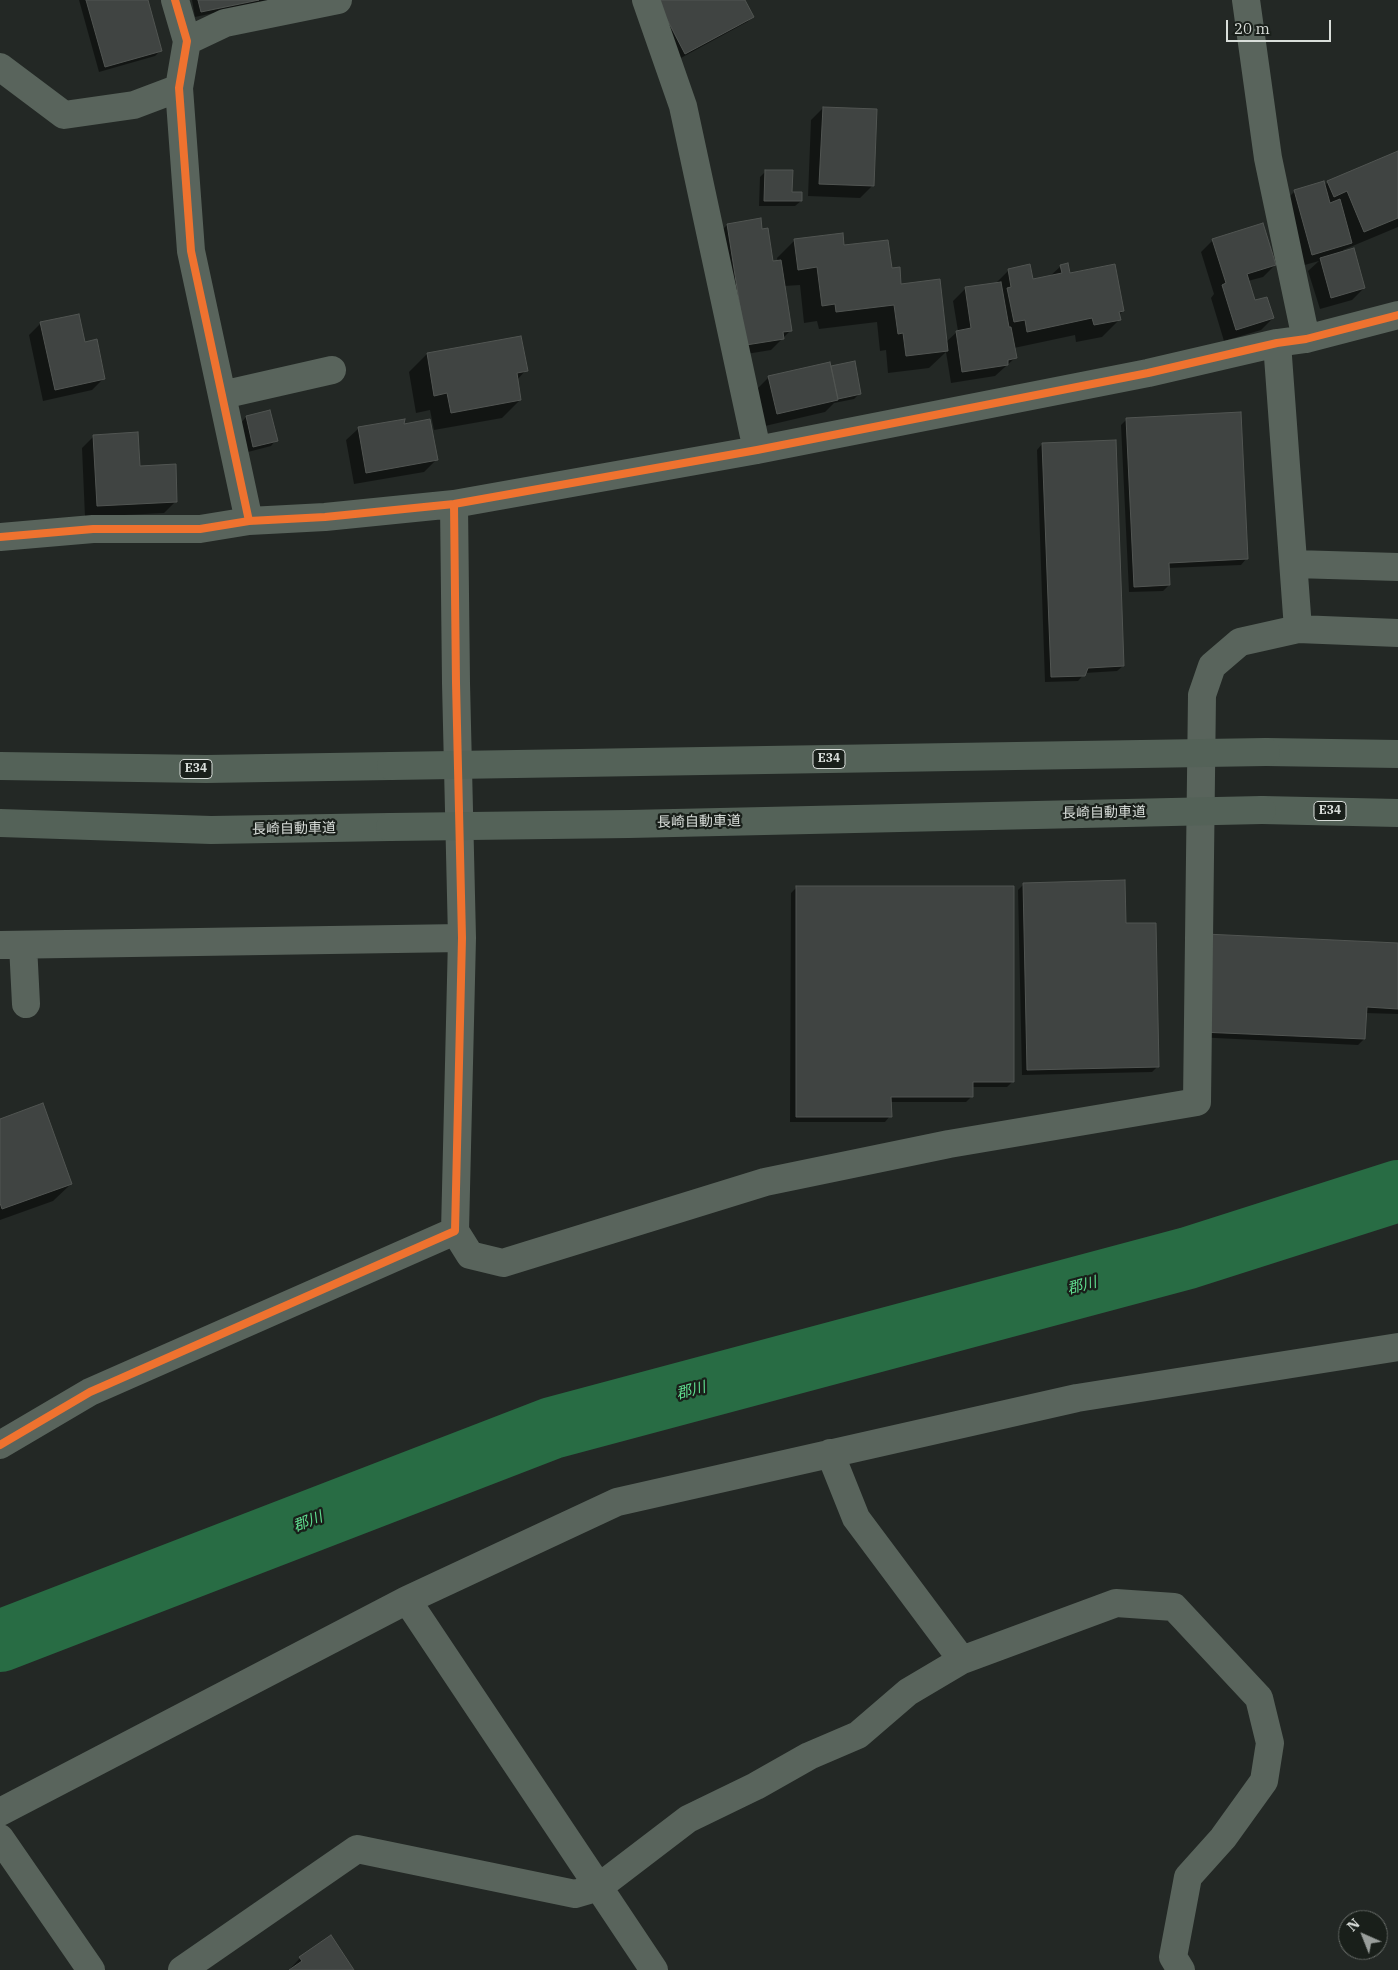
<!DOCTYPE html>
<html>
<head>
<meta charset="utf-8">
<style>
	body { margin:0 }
	#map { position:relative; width:1398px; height:1970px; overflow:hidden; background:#232825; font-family:"IBM Plex Serif",serif }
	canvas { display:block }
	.north { position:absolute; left:1338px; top:1910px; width:50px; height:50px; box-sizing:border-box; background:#191f1a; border:1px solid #666b67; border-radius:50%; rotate:316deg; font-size:14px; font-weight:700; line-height:20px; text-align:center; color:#d9deda }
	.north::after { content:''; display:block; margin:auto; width:18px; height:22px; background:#999e9b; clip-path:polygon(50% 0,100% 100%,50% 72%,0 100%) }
	.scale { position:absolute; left:1226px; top:20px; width:105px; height:22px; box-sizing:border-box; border:2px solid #d9deda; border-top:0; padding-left:6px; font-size:15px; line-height:18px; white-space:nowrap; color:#d9deda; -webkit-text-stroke:4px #191f1a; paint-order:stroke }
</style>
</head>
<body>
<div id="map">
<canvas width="1398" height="1970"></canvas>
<div class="north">N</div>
<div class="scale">20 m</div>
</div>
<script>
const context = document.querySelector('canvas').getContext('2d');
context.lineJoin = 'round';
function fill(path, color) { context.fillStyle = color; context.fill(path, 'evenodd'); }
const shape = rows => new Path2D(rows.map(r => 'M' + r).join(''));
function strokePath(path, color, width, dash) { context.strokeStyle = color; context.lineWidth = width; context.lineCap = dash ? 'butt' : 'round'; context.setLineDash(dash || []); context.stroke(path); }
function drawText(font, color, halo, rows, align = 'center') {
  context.font = font + ' "IBM Plex Serif","Noto Sans JP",serif'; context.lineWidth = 4.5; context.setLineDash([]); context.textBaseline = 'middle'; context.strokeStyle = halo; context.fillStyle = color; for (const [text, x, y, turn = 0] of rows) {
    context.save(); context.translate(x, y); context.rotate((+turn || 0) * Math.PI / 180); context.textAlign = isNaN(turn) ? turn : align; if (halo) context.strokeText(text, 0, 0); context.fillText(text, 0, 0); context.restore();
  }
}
const shadow = shape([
	[79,0,146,0,161,50,155,56,99,72],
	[192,0,276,0,195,17],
	[648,0,744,0,753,17,747,22,679,59],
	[823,108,872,186,860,198,808,196,811,120],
	[1398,153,1398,227,1343,250,1364,288,1352,300,1320,309,1308,271,1319,261,1301,266,1283,203,1295,191,1324,186,1328,182],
	[766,171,791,193,801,201,795,206,759,206,760,177],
	[727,225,761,230,772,263,778,262,777,258,795,240,843,246,891,269,900,285,946,342,958,331,953,301,965,289,995,284,1009,270,1032,281,1049,277,1061,266,1069,274,1123,311,1119,315,1120,319,1102,337,1076,342,1075,335,1014,348,1015,358,995,376,951,383,946,352,929,368,888,373,886,350,880,351,877,322,819,329,817,321,804,323,800,285,784,286,791,330,771,350,734,356,715,237],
	[1213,240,1275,265,1263,277,1248,281,1254,302,1273,318,1261,330,1224,341,1211,298,1214,294,1201,252],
	[41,323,84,343,104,378,92,390,43,401,29,335],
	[427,354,526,370,517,380,520,400,502,418,434,430,430,410,416,413,409,372],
	[831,367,860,393,854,399,834,403,825,412,765,426,757,389,769,377],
	[246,417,276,440,271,446,248,452,241,423],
	[1127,419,1246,559,1241,565,1168,568,1169,585,1163,591,1129,592,1121,425],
	[403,426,436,460,424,472,354,484,346,440,358,429],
	[94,436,139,467,176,501,164,513,85,517,82,448],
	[1042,444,1123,666,1117,671,1085,673,1078,681,1045,682,1037,450],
	[1024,884,1125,925,1157,1067,1152,1072,1022,1075,1018,890],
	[797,887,1012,1082,1007,1087,972,1087,972,1096,966,1102,890,1102,890,1116,885,1122,790,1122,791,893],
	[1398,944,1398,1014,1365,1013,1364,1039,1358,1045,1195,1037],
	[0,1120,71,1184,53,1201,0,1220],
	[300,1958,353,1970,289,1970]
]);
const river = shape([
	[0,1641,552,1428,1188,1258,1398,1191]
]);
const building = shape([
	[86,0,148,0,162,51,105,67,86,0],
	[198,0,259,0,201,12,198,0],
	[657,0,745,0,754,17,685,54,657,0],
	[823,107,877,109,874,186,819,184,823,107],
	[1398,151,1398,218,1364,232,1347,191,1334,197,1327,181,1398,151],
	[765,170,793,170,792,192,802,192,802,201,764,201,765,170],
	[1324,181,1330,203,1340,199,1352,243,1312,255,1294,190,1324,181],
	[761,218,762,229,768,228,773,261,781,260,792,331,783,332,784,339,746,345,727,224,761,218],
	[1263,223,1276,265,1247,274,1255,300,1267,297,1274,318,1236,330,1222,285,1226,283,1212,239,1263,223],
	[843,233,844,245,888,240,892,268,900,267,901,284,940,279,948,351,906,356,903,333,898,334,894,305,836,312,835,304,822,306,817,267,798,270,794,239,843,233],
	[1354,248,1365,288,1331,298,1320,258,1354,248],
	[1068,263,1070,273,1115,264,1124,311,1119,312,1121,320,1094,325,1092,318,1027,332,1025,320,1014,322,1007,288,1011,287,1008,269,1030,264,1033,279,1062,273,1060,265,1068,263],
	[1001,282,1009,327,1011,327,1017,358,1008,360,1008,365,962,372,956,331,971,328,965,287,1001,282],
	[79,314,85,342,97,339,105,379,55,390,40,322,79,314],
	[521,336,528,371,517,373,521,400,451,413,447,393,434,396,427,353,521,336],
	[855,361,861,394,838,399,831,366,855,361],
	[830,362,838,400,777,414,768,376,830,362],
	[270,410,278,441,253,447,246,416,270,410],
	[1241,412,1248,559,1169,563,1170,585,1134,587,1126,418,1241,412],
	[405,419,404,424,430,419,438,460,366,473,358,427,405,419],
	[138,432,140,466,176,464,177,502,97,506,93,435,138,432],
	[1116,440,1124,666,1088,668,1085,676,1051,677,1042,443,1116,440],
	[1125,880,1126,923,1156,923,1159,1067,1027,1070,1023,883,1125,880],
	[796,886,1014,886,1014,1082,973,1082,973,1097,891,1097,892,1117,796,1117,796,886],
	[1205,934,1398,943,1398,1009,1367,1007,1365,1039,1200,1032,1205,934],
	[43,1103,72,1184,2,1209,0,1203,0,1119,43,1103],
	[331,1935,354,1970,289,1970,302,1961,299,1957,331,1935]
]);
const minor = shape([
	[175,0,187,41,179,88,191,251,249,521],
	[646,0,683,106,757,450],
	[1246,0,1268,158,1306,339],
	[187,41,225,23,338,0],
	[0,67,64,115,134,105,179,88],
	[1277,343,1298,629,1398,633],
	[222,395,332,370],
	[0,537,93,529,200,529,249,521,325,517,454,504,757,450,1148,373,1277,343,1306,339,1398,315],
	[1294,564,1398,567],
	[0,945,462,938],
	[23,945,26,1004],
	[455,1231,470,1255,503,1263,765,1182,949,1144,1197,1102,1202,695,1212,666,1240,642,1298,629],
	[0,1445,90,1392,455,1231,462,938,456,683,454,504],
	[830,1453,856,1518,962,1660],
	[407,1600,654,1970],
	[0,1812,407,1600,617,1502,1077,1398,1398,1347],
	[0,1838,91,1970],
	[182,1970,357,1849,575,1894,599,1887,688,1819,756,1786,809,1756,858,1735,908,1692,962,1660,1116,1603,1174,1607,1259,1698,1270,1743,1264,1781,1223,1838,1188,1877,1173,1957,1181,1970]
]);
const highway = shape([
	[1266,752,1398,754],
	[0,766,206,769,391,766],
	[1262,810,1398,813],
	[0,823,211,830,390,827]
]);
const highwayBridge = shape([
	[391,766,1266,752],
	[390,827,629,824,1262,810]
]);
const cycleway = shape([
	[175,0,187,41,179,88,191,251,249,521],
	[0,537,93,529,200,529,249,521,325,517,454,504,757,450,1148,373,1277,343,1306,339,1398,315],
	[0,1445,90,1392,455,1231,462,938,456,683,454,504]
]);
const shields = [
	[829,759,32],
	[196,769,32],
	[1330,811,32]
];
const shieldNames = [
	["E34",829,759],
	["E34",196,769],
	["E34",1330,811]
];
const streetNames = [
	["長崎自動車道",1104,813,-1],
	["長崎自動車道",699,822,-1],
	["長崎自動車道",294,829,-1]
];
const waterNames = [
	["郡川",1082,1286,-15],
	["郡川",691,1391,-15],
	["郡川",308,1522,-21]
];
fill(shadow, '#0007');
strokePath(river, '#286c44', 62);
fill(building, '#404442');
strokePath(building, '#515552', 1);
strokePath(minor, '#59645c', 28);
strokePath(highway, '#546258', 28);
strokePath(highwayBridge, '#546258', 28);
strokePath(cycleway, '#ef722f', 8);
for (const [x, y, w] of shields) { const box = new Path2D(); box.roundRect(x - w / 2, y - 9.5, w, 19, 4); context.fillStyle = '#191f1a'; context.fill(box); strokePath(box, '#d9deda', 1); }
drawText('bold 12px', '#d9deda', null, shieldNames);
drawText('14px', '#d9deda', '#191f1a', streetNames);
drawText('italic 15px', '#5fdd8f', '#191f1a', waterNames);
</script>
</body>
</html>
